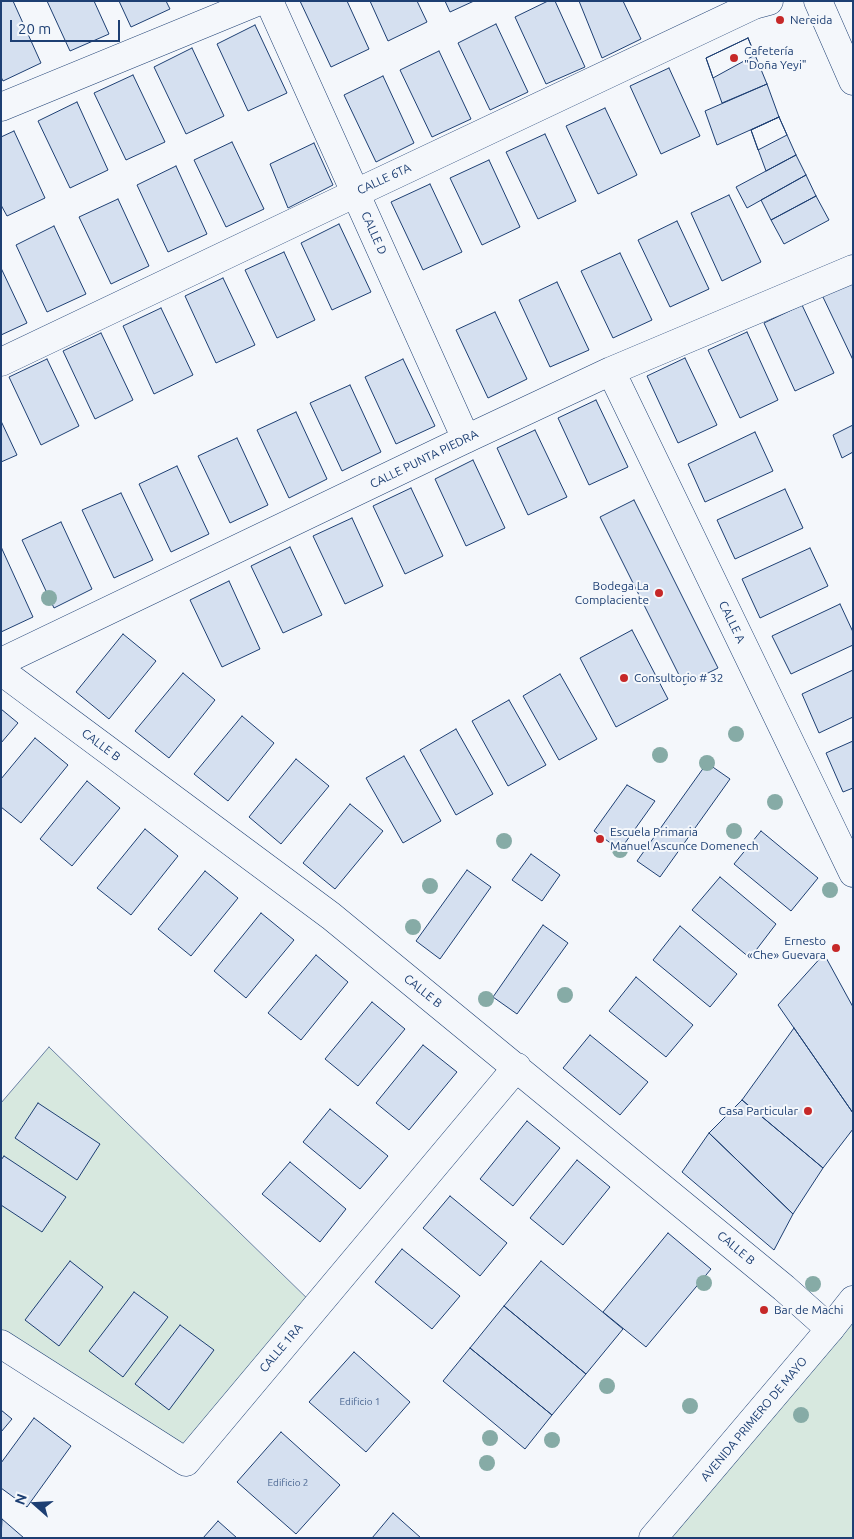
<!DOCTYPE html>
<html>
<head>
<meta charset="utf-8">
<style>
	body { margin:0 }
	#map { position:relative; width:854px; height:1539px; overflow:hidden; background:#f4f7fb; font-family:Ubuntu,sans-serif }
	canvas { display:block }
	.frame { position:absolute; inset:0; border:2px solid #1d3f73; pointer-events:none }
	.north { position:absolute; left:10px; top:1479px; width:50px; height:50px; -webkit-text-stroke:4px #f4f7fb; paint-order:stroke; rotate:289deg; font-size:14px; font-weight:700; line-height:20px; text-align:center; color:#1d3f73 }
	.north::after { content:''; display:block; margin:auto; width:18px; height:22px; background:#1d3f73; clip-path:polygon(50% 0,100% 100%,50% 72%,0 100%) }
	.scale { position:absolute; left:10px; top:20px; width:110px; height:22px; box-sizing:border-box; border:2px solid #1d3f73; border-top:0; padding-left:6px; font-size:15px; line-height:18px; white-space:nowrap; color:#1d3f73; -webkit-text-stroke:4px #f4f7fb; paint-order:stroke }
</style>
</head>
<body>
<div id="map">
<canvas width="854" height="1539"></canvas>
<div class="frame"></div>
<div class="north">N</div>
<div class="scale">20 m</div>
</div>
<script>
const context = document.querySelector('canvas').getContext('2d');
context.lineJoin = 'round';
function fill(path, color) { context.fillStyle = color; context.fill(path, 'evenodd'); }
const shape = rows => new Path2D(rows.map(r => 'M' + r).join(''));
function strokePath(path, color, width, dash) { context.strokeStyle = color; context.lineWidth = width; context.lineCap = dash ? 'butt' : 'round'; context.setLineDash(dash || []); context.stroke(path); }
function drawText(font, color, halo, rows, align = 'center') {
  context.font = font + ' Ubuntu,sans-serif'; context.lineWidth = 4; context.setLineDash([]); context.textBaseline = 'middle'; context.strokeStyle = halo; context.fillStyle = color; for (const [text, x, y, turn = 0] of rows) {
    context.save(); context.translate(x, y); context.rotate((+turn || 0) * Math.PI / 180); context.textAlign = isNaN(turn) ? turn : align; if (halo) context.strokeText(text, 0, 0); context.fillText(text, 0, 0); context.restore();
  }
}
const green = shape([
	[49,1047,315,1306,186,1462,1,1344,1,1103,49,1047],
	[853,1303,853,1538,657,1538,853,1303]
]);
const building = shape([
	[1,1,13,1,41,63,3,81,1,77,1,1],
	[47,1,94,1,109,34,70,51,47,1],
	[119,1,166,1,170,9,131,27,119,1],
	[300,1,347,1,369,49,331,67,300,1],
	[370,1,417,1,427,22,388,41,370,1],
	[445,1,474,1,450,12,445,1],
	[548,1,555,1,585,67,546,84,515,17,548,1],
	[579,1,623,1,641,39,602,58,579,1],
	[496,24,528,92,490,110,458,43,496,24],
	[255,25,287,93,248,111,217,44,255,25],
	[748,38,767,84,722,103,706,58,748,38],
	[748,38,755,55,713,78,706,58,748,38],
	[192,48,224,116,186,134,154,67,192,48],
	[439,51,471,119,432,137,400,70,439,51],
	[669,68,700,136,661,154,630,86,669,68],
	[133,75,165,142,126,160,94,93,133,75],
	[383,76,414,143,376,162,344,95,383,76],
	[767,84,779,117,717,145,705,111,767,84],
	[77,102,108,170,70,188,38,121,77,102],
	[605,108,637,175,598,194,566,126,605,108],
	[779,117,796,155,766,171,751,130,779,117],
	[779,117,787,135,758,150,751,130,779,117],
	[14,131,45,198,7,216,1,205,1,137,14,131],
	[545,134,576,201,538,219,506,152,545,134],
	[232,142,264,209,226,227,194,160,232,142],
	[314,143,333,185,288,208,270,164,314,143],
	[796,155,806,175,747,208,736,187,796,155],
	[489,160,520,227,482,245,450,178,489,160],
	[176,166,207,234,168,252,137,185,176,166],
	[806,175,816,196,771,220,761,200,806,175],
	[430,184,462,252,423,270,391,202,430,184],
	[729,195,761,262,722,281,691,213,729,195],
	[816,196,829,220,784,244,771,220,816,196],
	[118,199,149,266,111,284,79,217,118,199],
	[677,221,709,289,670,307,638,240,677,221],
	[339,224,371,292,332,310,301,243,339,224],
	[54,226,86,294,47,312,16,245,54,226],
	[284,252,315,320,277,338,245,270,284,252],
	[620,253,652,320,613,338,581,271,620,253],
	[1,268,27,323,1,335,1,268],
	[223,278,255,345,216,363,185,296,223,278],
	[849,279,853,286,853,360,822,295,849,279],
	[557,282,589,350,550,367,519,300,557,282],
	[802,305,834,373,795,391,764,323,802,305],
	[161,308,193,375,154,394,123,326,161,308],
	[495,312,527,379,488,398,456,330,495,312],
	[747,332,778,400,740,418,708,350,747,332],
	[101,333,133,400,95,419,63,351,101,333],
	[685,358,717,425,678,443,647,376,685,358],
	[47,359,79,426,41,445,9,377,47,359],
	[403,359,435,426,396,444,365,377,403,359],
	[350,385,381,452,342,471,310,403,350,385],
	[596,400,628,467,589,485,558,418,596,400],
	[296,412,327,479,289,498,257,430,296,412],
	[1,421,17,455,1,462,1,421],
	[853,425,853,452,842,458,833,435,853,425],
	[535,430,567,497,528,515,497,448,535,430],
	[755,432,773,471,705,502,688,464,755,432],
	[237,438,268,505,230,523,198,456,237,438],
	[473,460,505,528,466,546,435,479,473,460],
	[177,466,209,534,171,552,139,484,177,466],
	[411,488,443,556,405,574,373,506,411,488],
	[785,489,803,528,735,559,717,520,785,489],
	[121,493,153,560,114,578,82,510,121,493],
	[634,500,718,668,684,685,600,517,634,500],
	[352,518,383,586,345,604,313,536,352,518],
	[61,522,92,589,54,608,22,540,61,522],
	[290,547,322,615,283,633,251,566,290,547],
	[810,548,828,586,760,618,742,579,810,548],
	[2,549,33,617,1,632,1,550,2,549],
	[229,581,260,649,222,667,190,600,229,581],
	[840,604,853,632,853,645,791,674,772,636,840,604],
	[632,630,668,699,616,727,580,658,632,630],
	[123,634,156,661,109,719,76,692,123,634],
	[853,670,853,717,819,733,802,694,853,670],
	[183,673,215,700,169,758,135,731,183,673],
	[560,674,597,739,559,760,523,696,560,674],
	[509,700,546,765,508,786,472,721,509,700],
	[1,709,18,723,1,743,1,709],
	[242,716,274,743,228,801,194,774,242,716],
	[456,729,493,794,456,815,420,750,456,729],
	[35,738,68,765,21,823,1,807,1,779,35,738],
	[853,741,853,788,843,792,826,753,853,741],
	[404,756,441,821,403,843,366,778,404,756],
	[296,759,329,786,281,844,249,817,296,759],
	[707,763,730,779,660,877,637,861,707,763],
	[87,781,120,808,72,866,40,839,87,781],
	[627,785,655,801,620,850,594,831,627,785],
	[350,804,383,831,335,889,303,863,350,804],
	[145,829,178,856,131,915,97,888,145,829],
	[761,831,818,878,791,911,734,864,761,831],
	[531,854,560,875,542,901,512,880,531,854],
	[467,870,491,887,440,959,416,941,467,870],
	[205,871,238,898,191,956,158,929,205,871],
	[720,877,776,924,750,958,692,910,720,877],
	[261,913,294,940,246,998,214,971,261,913],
	[543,925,568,943,517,1014,493,997,543,925],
	[680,926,737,974,710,1007,653,960,680,926],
	[824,954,853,1007,853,1113,778,1005,824,954],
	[316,955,348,982,301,1040,268,1013,316,955],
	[636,977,693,1025,666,1057,609,1011,636,977],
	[372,1002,405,1029,358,1086,325,1059,372,1002],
	[794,1028,853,1113,853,1129,823,1168,742,1100,794,1028],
	[590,1035,648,1082,620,1115,563,1068,590,1035],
	[423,1045,457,1072,409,1130,376,1103,423,1045],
	[742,1100,823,1168,793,1214,709,1133,742,1100],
	[38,1103,100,1144,77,1180,15,1138,38,1103],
	[330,1109,388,1156,360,1189,303,1142,330,1109],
	[527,1121,560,1148,513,1206,480,1179,527,1121],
	[709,1133,793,1214,774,1250,682,1172,709,1133],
	[4,1156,66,1197,42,1232,1,1205,1,1160,4,1156],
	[577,1160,610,1187,563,1245,530,1218,577,1160],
	[290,1162,346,1209,320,1242,262,1194,290,1162],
	[450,1196,507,1243,480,1276,423,1228,450,1196],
	[668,1233,711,1269,646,1347,603,1312,668,1233],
	[402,1249,460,1296,432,1329,375,1282,402,1249],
	[70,1261,103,1287,59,1346,25,1320,70,1261],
	[541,1261,623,1329,586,1374,504,1306,541,1261],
	[134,1292,168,1317,123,1377,89,1351,134,1292],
	[504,1306,586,1374,552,1415,470,1348,504,1306],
	[180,1325,214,1350,169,1410,135,1384,180,1325],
	[470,1348,552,1415,525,1449,443,1381,470,1348],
	[354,1352,410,1402,366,1452,309,1402,354,1352],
	[1,1410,12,1419,1,1432,1,1410],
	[34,1418,71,1446,27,1507,1,1488,1,1463,34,1418],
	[281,1432,340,1485,296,1534,237,1482,281,1432],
	[393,1513,421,1538,372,1538,393,1513],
	[2,1519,24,1538,1,1538,2,1519],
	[218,1521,237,1538,203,1538,218,1521]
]);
const minor = shape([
	[269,1,466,439],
	[1,107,259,1],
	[1,362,356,193,754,5,769,1],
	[611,371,853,873],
	[1,662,466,439,611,371,853,269],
	[1,671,331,916,784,1288,830,1329],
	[1,1344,186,1462,517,1067]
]);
const tertiary = shape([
	[818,1,853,81]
]);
const primary = shape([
	[653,1538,830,1329,853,1300]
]);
const trees = [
	[49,598],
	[736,734],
	[660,755],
	[707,763],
	[775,802],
	[734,831],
	[504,841],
	[620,850],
	[430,886],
	[830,890],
	[413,927],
	[565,995],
	[486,999],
	[704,1283],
	[813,1284],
	[607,1386],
	[690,1406],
	[801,1415],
	[490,1438],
	[552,1440],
	[487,1463]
];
const markers = [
	[780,20,5,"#c62828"],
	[734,58,5,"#c62828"],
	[659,593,5,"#c62828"],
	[624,678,5,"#c62828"],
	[600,839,5,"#c62828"],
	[836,948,5,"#c62828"],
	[808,1111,5,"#c62828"],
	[764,1310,5,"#c62828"]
];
const numberNames = [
	["Edificio 1",360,1402],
	["Edificio 2",288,1483]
];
const poiNames = [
	["Nereida",790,20],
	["Cafetería",744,51],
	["\"Doña Yeyi\"",744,65],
	["Bodega La",649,586,"right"],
	["Complaciente",649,600,"right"],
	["Consultorio # 32",634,678],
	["Escuela Primaria",610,832],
	["Manuel Ascunce Domenech",610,846],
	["Ernesto",826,941,"right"],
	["«Che» Guevara",826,955,"right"],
	["Casa Particular",798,1111,"right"],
	["Bar de Machi",774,1310]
];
const streetNames = [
	["CALLE 6TA",384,179,-25],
	["CALLE D",374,233,66],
	["CALLE PUNTA PIEDRA",424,459,-26],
	["CALLE A",732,622,64],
	["CALLE B",101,745,37],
	["CALLE B",423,991,39],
	["CALLE B",736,1248,40],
	["CALLE 1RA",281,1348,-50],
	["AVENIDA PRIMERO DE MAYO",754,1419,-50]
];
fill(green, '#d7e8df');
strokePath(green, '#687fa3', 1);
fill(building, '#d5e0f0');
strokePath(building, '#1d3f73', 1);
strokePath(minor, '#1d3f73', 29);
strokePath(tertiary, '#1d3f73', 29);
strokePath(primary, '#1d3f73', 29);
strokePath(minor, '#f4f7fb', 28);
strokePath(tertiary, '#f4f7fb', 28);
strokePath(primary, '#f4f7fb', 28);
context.fillStyle = '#86aba6';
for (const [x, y] of trees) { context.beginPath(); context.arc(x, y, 8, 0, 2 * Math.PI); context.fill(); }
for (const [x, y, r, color] of markers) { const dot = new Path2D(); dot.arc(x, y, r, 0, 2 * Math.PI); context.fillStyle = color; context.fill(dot); strokePath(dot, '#f4f7fb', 2); }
drawText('10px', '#4b6792', null, numberNames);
drawText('12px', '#1d3f73', '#f4f7fb', poiNames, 'left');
drawText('12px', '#1d3f73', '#f4f7fb', streetNames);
</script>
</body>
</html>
